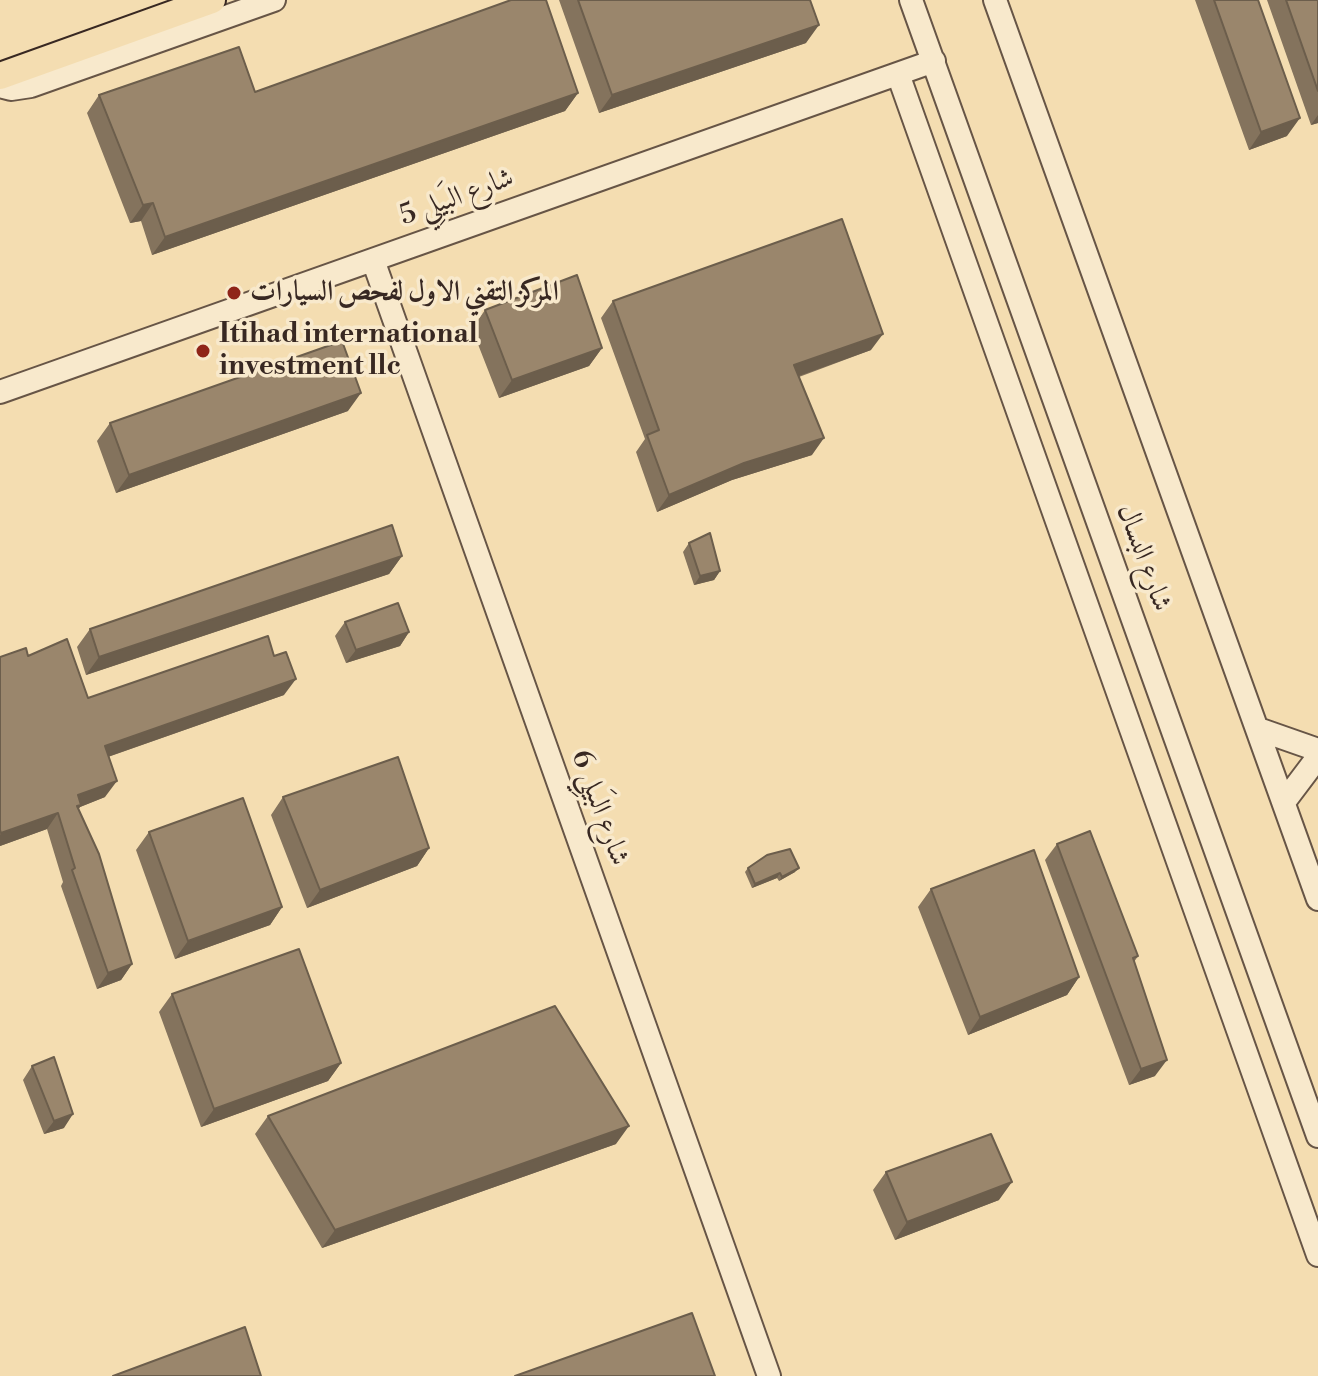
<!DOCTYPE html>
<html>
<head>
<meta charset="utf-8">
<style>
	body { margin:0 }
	canvas { display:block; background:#f4ddb1 }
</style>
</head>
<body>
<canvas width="1318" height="1376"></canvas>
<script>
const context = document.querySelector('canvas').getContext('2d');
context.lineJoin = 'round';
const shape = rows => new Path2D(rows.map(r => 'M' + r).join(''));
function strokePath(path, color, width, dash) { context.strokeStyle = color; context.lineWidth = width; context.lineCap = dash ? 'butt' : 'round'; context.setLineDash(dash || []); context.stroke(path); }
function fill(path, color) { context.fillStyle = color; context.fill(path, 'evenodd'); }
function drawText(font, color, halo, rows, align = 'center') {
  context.font = font + ' "Libre Bodoni",Amiri,serif'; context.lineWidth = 7; context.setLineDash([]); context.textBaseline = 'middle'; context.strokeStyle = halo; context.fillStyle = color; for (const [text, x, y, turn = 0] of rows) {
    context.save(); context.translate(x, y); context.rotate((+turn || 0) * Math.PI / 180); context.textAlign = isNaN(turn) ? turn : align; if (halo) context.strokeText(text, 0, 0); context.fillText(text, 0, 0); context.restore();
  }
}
const minor = shape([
	[911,0,1318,1136],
	[995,0,1318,899],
	[898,74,1318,1255],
	[0,86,11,89,31,86,274,0],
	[373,260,769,1376],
	[0,392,934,61],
	[1258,729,1318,750],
	[1284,802,1318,757]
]);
const major = shape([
	[0,76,212,0]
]);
const wall = shape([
	[559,0,810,0,806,43,599,113],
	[1195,0,1258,0,1287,136,1249,150],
	[1267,0,1318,0,1318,123,1311,125],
	[255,92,578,93,565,111,152,255,141,221,130,223,87,113,99,95],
	[613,301,871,350,799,377,812,455,732,480,657,512,636,452,645,439,601,318],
	[485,310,602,348,589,366,499,398,472,329],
	[348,411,116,493,97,441,110,423],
	[689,543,720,571,714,580,694,585,683,552],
	[402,556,389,574,86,675,77,647,90,629],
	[345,622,409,632,400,646,346,663,335,636],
	[28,656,88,698,284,695,108,757,105,797,80,807,78,809,132,964,121,980,97,989,61,886,63,882,47,829,0,846,0,657],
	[283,797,429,848,417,866,307,908,271,815],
	[149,832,282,907,270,925,175,959,136,850],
	[1057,844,1138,956,1134,962,1155,1076,1129,1085,1045,860],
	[748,868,795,872,779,881,777,878,752,888,745,872],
	[931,889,1079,977,1067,995,968,1035,918,907],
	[172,994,341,1063,328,1081,201,1127,159,1012],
	[32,1066,64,1128,44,1134,23,1080],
	[268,1116,616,1144,322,1248,255,1134],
	[886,1172,999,1200,895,1240,873,1190]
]);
const shadedWall = shape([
	[819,25,806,43,599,113,612,95],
	[578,93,565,111,152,255,165,237],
	[1318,115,1318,123,1311,125],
	[1300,118,1287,136,1249,150,1261,132],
	[153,203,141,221,130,223,143,205],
	[883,334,871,350,782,382,794,365],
	[602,348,589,366,499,398,512,380],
	[361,393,348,411,116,493,129,475],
	[824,438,812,455,732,480,657,512,669,495,744,463],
	[402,556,389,574,86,675,99,657],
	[720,571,714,580,694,585,700,576],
	[409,632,400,646,346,663,356,650],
	[296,679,284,695,93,762,105,746],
	[117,781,105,797,80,807,70,821,78,795],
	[58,813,47,829,0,846,0,835,1,833],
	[429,848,417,866,307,908,320,890],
	[799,868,795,872,779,881,782,877],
	[780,873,777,878,752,888,755,884],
	[282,907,270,925,175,959,188,941],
	[132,964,121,980,97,989,108,973],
	[1079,977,1067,995,968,1035,980,1017],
	[1167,1060,1155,1076,1129,1085,1141,1069],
	[341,1063,328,1081,201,1127,214,1109],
	[73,1114,64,1128,44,1134,54,1121],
	[629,1126,616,1144,322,1248,335,1230],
	[1012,1182,999,1200,895,1240,907,1222]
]);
const building = shape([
	[511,0,546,0,578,93,165,237,153,203,143,205,99,95,239,47,255,92,511,0],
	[578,0,810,0,819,25,612,95,578,0],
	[1214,0,1258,0,1300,118,1261,132,1214,0],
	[1286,0,1318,0,1318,91,1286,0],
	[842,219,883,334,794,365,824,438,744,463,669,495,647,435,659,430,613,301,842,219],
	[577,275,602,348,512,380,485,310,577,275],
	[342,341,361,393,129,475,110,423,342,341],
	[392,525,402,556,99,657,90,629,392,525],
	[710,533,720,571,700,576,689,543,710,533],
	[398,603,409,632,356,650,345,622,398,603],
	[268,636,274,656,286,652,296,679,105,746,117,781,78,795,81,805,77,806,99,854,132,964,108,973,72,870,75,868,58,813,1,833,0,830,0,657,26,648,28,656,67,639,88,698,268,636],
	[398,757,429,848,320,890,283,797,398,757],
	[243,798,282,907,188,941,149,832,243,798],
	[1090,831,1138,956,1133,958,1167,1060,1141,1069,1057,844,1090,831],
	[790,849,799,868,782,877,780,873,755,884,748,868,767,855,790,849],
	[1034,850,1079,977,980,1017,931,889,1034,850],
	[299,949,341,1063,214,1109,172,994,299,949],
	[555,1006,629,1126,335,1230,268,1116,555,1006],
	[54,1057,73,1114,54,1121,32,1066,54,1057],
	[991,1134,1012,1182,907,1222,886,1172,991,1134],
	[692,1313,715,1376,515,1376,692,1313],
	[245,1327,261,1376,113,1376,245,1327]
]);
const markers = [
	[234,293,8,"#8f2418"],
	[203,351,8,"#8f2418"]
];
const streetNames = [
	["شارع البَيلِي 5",457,198,-20],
	["شارع البسال",1143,558,70],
	["شارع البَيلِي 6",599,808,70]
];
const poiNames = [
	["المركز التقني الاول لفحص السيارات",250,293],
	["Itihad international",219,335],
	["investment llc",219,367]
];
strokePath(minor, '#675546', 26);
strokePath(major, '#382822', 30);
strokePath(minor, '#f8e9cc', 22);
strokePath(major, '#f4ddb1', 26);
fill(wall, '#84735d');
fill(shadedWall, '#6c5e4c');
fill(building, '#9a866c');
strokePath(building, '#6c5e4c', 2);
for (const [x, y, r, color] of markers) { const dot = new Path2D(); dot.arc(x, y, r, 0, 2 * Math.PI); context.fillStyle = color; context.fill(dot); strokePath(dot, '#f8e9cc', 3); }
drawText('28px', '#382822', '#f8e9cc', streetNames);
drawText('bold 28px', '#382822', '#f8e9cc', poiNames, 'left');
</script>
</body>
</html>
